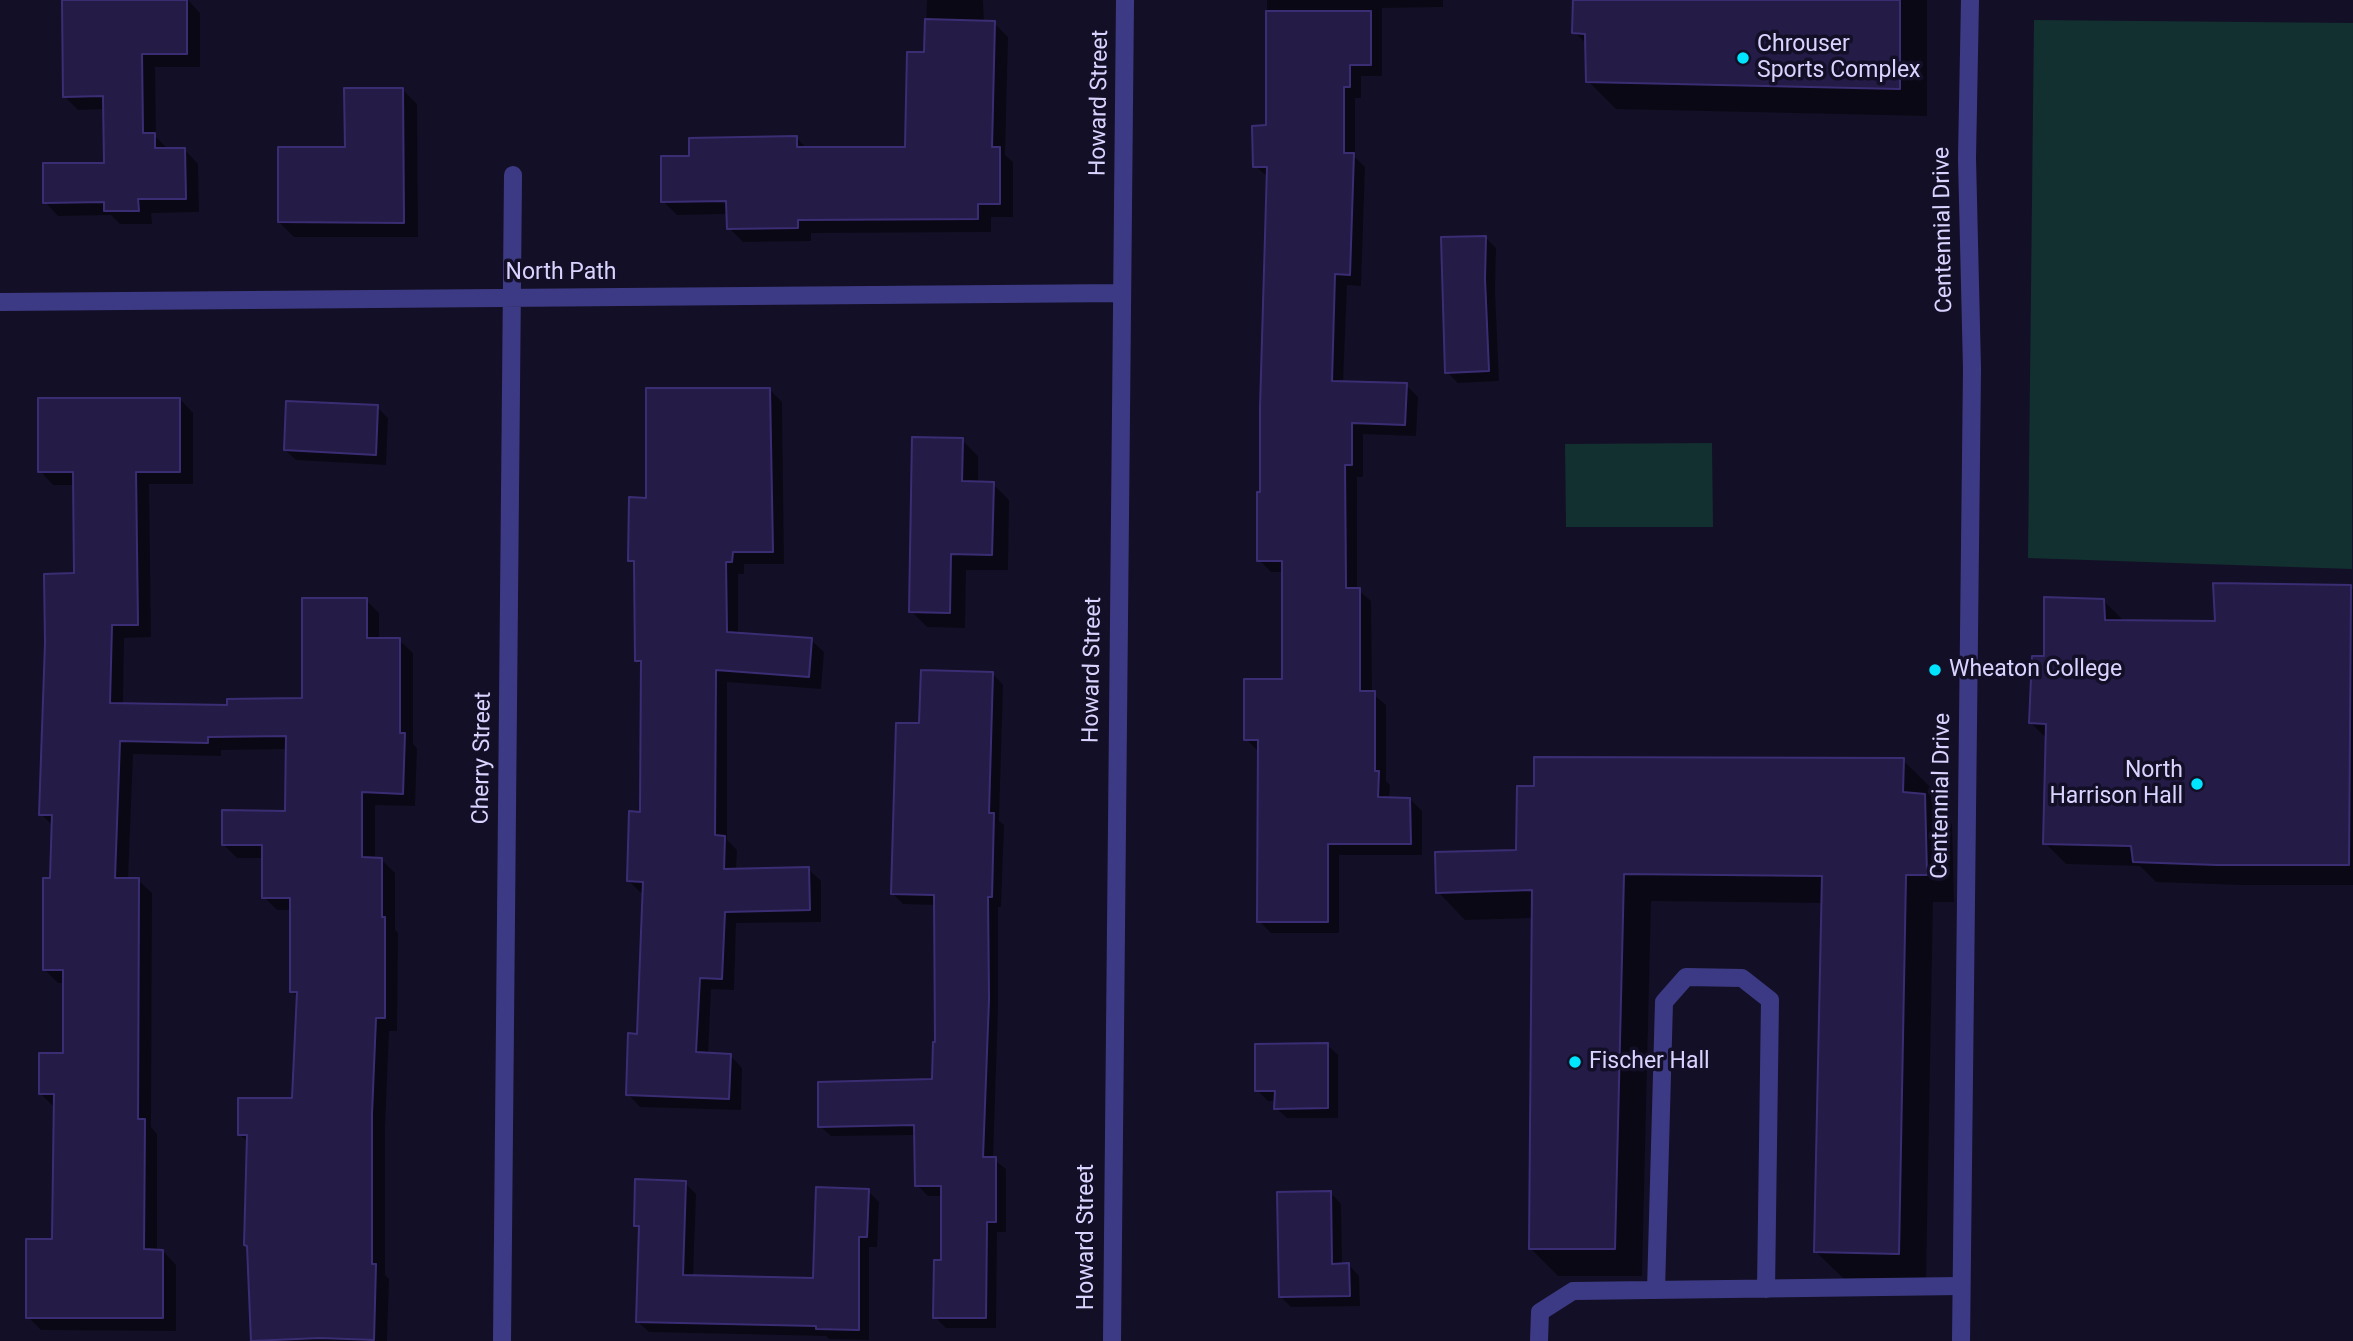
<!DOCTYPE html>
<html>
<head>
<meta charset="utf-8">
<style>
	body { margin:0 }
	canvas { display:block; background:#130f26 }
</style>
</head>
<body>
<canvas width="2353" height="1341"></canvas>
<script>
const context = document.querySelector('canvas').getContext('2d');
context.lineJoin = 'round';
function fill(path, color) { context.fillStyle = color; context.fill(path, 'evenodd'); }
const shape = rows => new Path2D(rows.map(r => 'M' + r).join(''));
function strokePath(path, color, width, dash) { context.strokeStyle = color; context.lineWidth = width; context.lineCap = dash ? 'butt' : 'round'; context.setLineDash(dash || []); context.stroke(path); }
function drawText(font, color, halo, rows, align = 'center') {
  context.font = font + ' Roboto,sans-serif'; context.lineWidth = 7; context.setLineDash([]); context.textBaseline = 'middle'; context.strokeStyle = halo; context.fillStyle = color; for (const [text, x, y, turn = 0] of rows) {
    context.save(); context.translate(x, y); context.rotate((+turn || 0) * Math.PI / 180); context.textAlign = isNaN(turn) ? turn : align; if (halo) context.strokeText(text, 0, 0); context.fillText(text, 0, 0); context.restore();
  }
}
const green = shape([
	[2034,20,2353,23,2352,569,2028,558],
	[1712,443,1713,527,1566,527,1565,444]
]);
const shadow = shape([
	[64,0,188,0,200,13,200,67,155,67,156,137,168,149,185,150,198,164,199,212,151,213,152,224,120,224,111,215,58,216,45,202,106,165,105,109,78,110,64,96],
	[927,0,983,0,984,23,994,23,1008,37,1005,155,1013,162,1013,217,991,217,991,232,811,233,811,241,743,242,729,228,728,214,677,215,663,201,691,157,797,138,807,149,907,148,925,54],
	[1267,0,1443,0,1443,7,1382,8,1382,76,1361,76,1361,98,1355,98,1355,157,1365,167,1361,286,1347,285,1343,383,1406,385,1418,397,1416,436,1363,434,1363,477,1357,477,1357,589,1371,601,1372,693,1386,705,1386,781,1390,785,1389,799,1410,799,1422,811,1422,855,1339,855,1339,933,1271,933,1259,921,1258,751,1246,739,1284,681,1284,572,1271,572,1259,560,1269,178,1255,166,1268,127],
	[1575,0,1927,0,1927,116,1616,109,1588,81,1587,44,1574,32],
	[402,89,417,104,418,237,294,237,279,222],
	[1486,238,1496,248,1495,291,1499,381,1458,383,1447,372],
	[770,390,782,402,784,564,744,564,744,574,738,574,738,634,811,640,824,652,821,689,727,682,727,840,737,850,736,870,808,869,821,881,821,922,736,923,734,990,711,989,708,1055,730,1055,742,1068,741,1110,640,1107,628,1094,639,1036,645,893,641,893,629,881,641,813,642,666,637,660,636,566,630,560,648,499],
	[180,399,193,413,193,484,149,484,151,637,124,638,123,705,229,707,304,699,366,600,379,613,379,640,399,640,413,653,413,744,417,748,415,806,375,805,375,859,382,860,395,873,395,930,398,933,397,1031,389,1031,385,1128,385,1275,389,1279,387,1341,253,1340,249,1143,239,1134,294,1100,298,998,292,991,292,910,277,910,264,897,264,858,237,858,224,845,287,812,288,749,221,750,221,756,133,754,128,880,138,880,152,893,151,1127,157,1134,157,1251,163,1251,176,1265,176,1331,41,1330,28,1317,54,1241,54,1107,41,1094,65,1055,65,983,58,983,45,970,54,827,41,814,76,574,75,485,53,485,40,471],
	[377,407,388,418,386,465,296,460,285,450],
	[962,440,978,456,978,483,993,484,1009,500,1008,570,966,570,965,628,927,627,911,611],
	[2350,587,2353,589,2353,885,2239,885,2156,882,2140,866,2066,864,2045,843,2047,739,2031,723,2045,658,2103,600,2124,621,2217,623],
	[993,674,1003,685,999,821,1004,825,1001,907,998,907,998,1010,993,1159,1006,1169,1006,1232,997,1232,996,1328,946,1328,935,1317,943,1262,943,1196,928,1196,917,1185,916,1135,831,1136,820,1126,934,1081,937,1043,936,905,903,904,892,893,921,725],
	[1903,760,1931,788,1931,802,1952,824,1954,902,1933,902,1926,1281,1844,1279,1816,1252,1823,903,1651,901,1642,1276,1558,1276,1530,1248,1533,918,1465,920,1438,892,1518,852],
	[1327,1045,1338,1055,1338,1118,1287,1118,1276,1108,1276,1101,1268,1101,1257,1090],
	[685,1183,696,1194,693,1277,815,1280,868,1191,879,1202,877,1247,869,1247,869,1340,829,1339,826,1336,649,1332,638,1322,641,1230,636,1225],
	[1331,1193,1341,1204,1342,1265,1349,1265,1359,1276,1360,1306,1291,1307,1280,1296]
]);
const building = shape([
	[62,0,187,0,187,54,142,54,143,133,155,133,155,148,185,148,186,199,138,199,139,211,104,211,104,202,43,203,43,163,104,163,103,96,63,97,62,0],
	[1573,0,1900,0,1900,89,1586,82,1585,34,1572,33,1573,0],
	[1266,11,1371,11,1371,65,1350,65,1350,87,1344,87,1344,153,1354,153,1350,275,1335,274,1332,381,1407,383,1405,425,1352,423,1352,465,1345,465,1346,588,1360,588,1360,691,1375,691,1375,771,1379,771,1378,797,1410,798,1411,844,1328,844,1328,922,1257,922,1258,740,1244,740,1244,679,1282,679,1282,561,1257,561,1257,492,1260,492,1260,408,1267,167,1253,167,1252,126,1266,125,1266,11],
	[925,19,995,21,992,147,1000,147,1000,204,978,204,978,219,798,220,798,228,727,229,726,201,661,202,661,156,689,156,689,138,797,136,797,147,905,147,907,52,924,52,925,19],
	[344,88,403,88,404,223,278,222,278,147,345,147,344,88],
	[1486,236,1485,279,1489,371,1445,373,1441,237,1486,236],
	[646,388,770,388,773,552,733,552,732,562,726,562,727,632,812,638,809,677,716,670,715,835,725,836,724,869,809,867,810,910,725,912,722,979,700,978,696,1052,731,1054,729,1099,626,1095,628,1033,637,1034,643,882,627,881,629,811,640,812,641,661,635,661,634,561,628,561,629,497,646,498,646,388],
	[38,398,180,398,180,472,136,472,138,625,112,625,110,703,227,705,227,699,302,698,302,598,367,598,367,638,400,638,400,733,405,733,403,794,362,792,362,857,382,858,382,917,385,917,385,1018,376,1018,372,1114,372,1264,376,1264,374,1340,320,1338,251,1341,247,1246,244,1245,247,1135,238,1135,238,1098,292,1098,297,992,290,992,290,898,262,898,262,845,222,845,222,810,285,811,286,736,208,737,208,743,120,741,115,878,139,878,138,1119,145,1119,144,1249,163,1250,163,1318,26,1318,26,1239,52,1239,54,1094,39,1094,39,1053,63,1053,63,970,43,970,43,878,50,878,52,815,39,815,45,643,44,574,74,573,73,472,38,472,38,398],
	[286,401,378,405,376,455,284,450,286,401],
	[912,437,963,438,962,481,994,482,992,555,951,554,950,613,909,612,912,437],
	[2213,583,2351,585,2349,865,2217,865,2133,862,2131,846,2043,844,2046,724,2029,723,2032,656,2044,656,2044,597,2104,599,2105,620,2215,621,2213,583],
	[921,670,993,672,989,813,994,813,992,897,988,897,989,999,983,1157,996,1157,996,1222,987,1222,986,1318,933,1318,934,1260,941,1260,941,1186,915,1186,914,1125,818,1127,818,1082,932,1079,933,1042,935,1042,934,895,891,894,896,723,919,723,921,670],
	[1534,757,1904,758,1903,792,1925,794,1927,875,1906,875,1899,1254,1814,1252,1822,876,1624,874,1615,1249,1529,1249,1532,890,1436,893,1435,852,1516,850,1517,786,1534,786,1534,757],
	[1328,1043,1328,1108,1274,1109,1275,1091,1255,1091,1255,1044,1328,1043],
	[635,1179,686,1181,683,1275,813,1278,816,1187,869,1189,867,1237,859,1237,859,1330,816,1329,816,1326,636,1322,639,1226,634,1226,635,1179],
	[1331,1191,1332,1264,1349,1263,1350,1296,1279,1297,1277,1192,1331,1191]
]);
const service = shape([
	[1656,1290,1664,1002,1686,977,1742,978,1770,1000,1766,1289],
	[1539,1341,1540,1312,1573,1291,1960,1286]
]);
const minor = shape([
	[0,302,1122,293],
	[502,1341,513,175],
	[1112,1341,1125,0],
	[1961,1341,1972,369,1967,158,1970,0]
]);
const markers = [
	[1743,58,7,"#00e5ff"],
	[1935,670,7,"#00e5ff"],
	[2197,784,7,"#00e5ff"],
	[1575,1062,7,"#00e5ff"]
];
const poiNames = [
	["Chrouser",1757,45],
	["Sports Complex",1757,71],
	["Wheaton College",1949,670],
	["North",2183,771,"right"],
	["Harrison Hall",2183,797,"right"],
	["Fischer Hall",1589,1062]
];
const streetNames = [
	["Howard Street",1100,103,-89],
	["Centennial Drive",1944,230,-91],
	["North Path",561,273],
	["Howard Street",1093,670,-89],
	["Cherry Street",483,758,-89],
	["Centennial Drive",1942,796,-89],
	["Howard Street",1087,1237,-90]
];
fill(green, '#12302f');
fill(shadow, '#0007');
fill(building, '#241b47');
strokePath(building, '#3b2d73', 2);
strokePath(service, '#3d3a85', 18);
strokePath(minor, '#3d3a85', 18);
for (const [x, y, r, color] of markers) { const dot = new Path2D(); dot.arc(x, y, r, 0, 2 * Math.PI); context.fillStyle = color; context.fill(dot); strokePath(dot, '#130f26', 2.5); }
drawText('23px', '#d9d4ff', '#130f26', poiNames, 'left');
drawText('23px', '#d9d4ff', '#130f26', streetNames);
</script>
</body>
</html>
